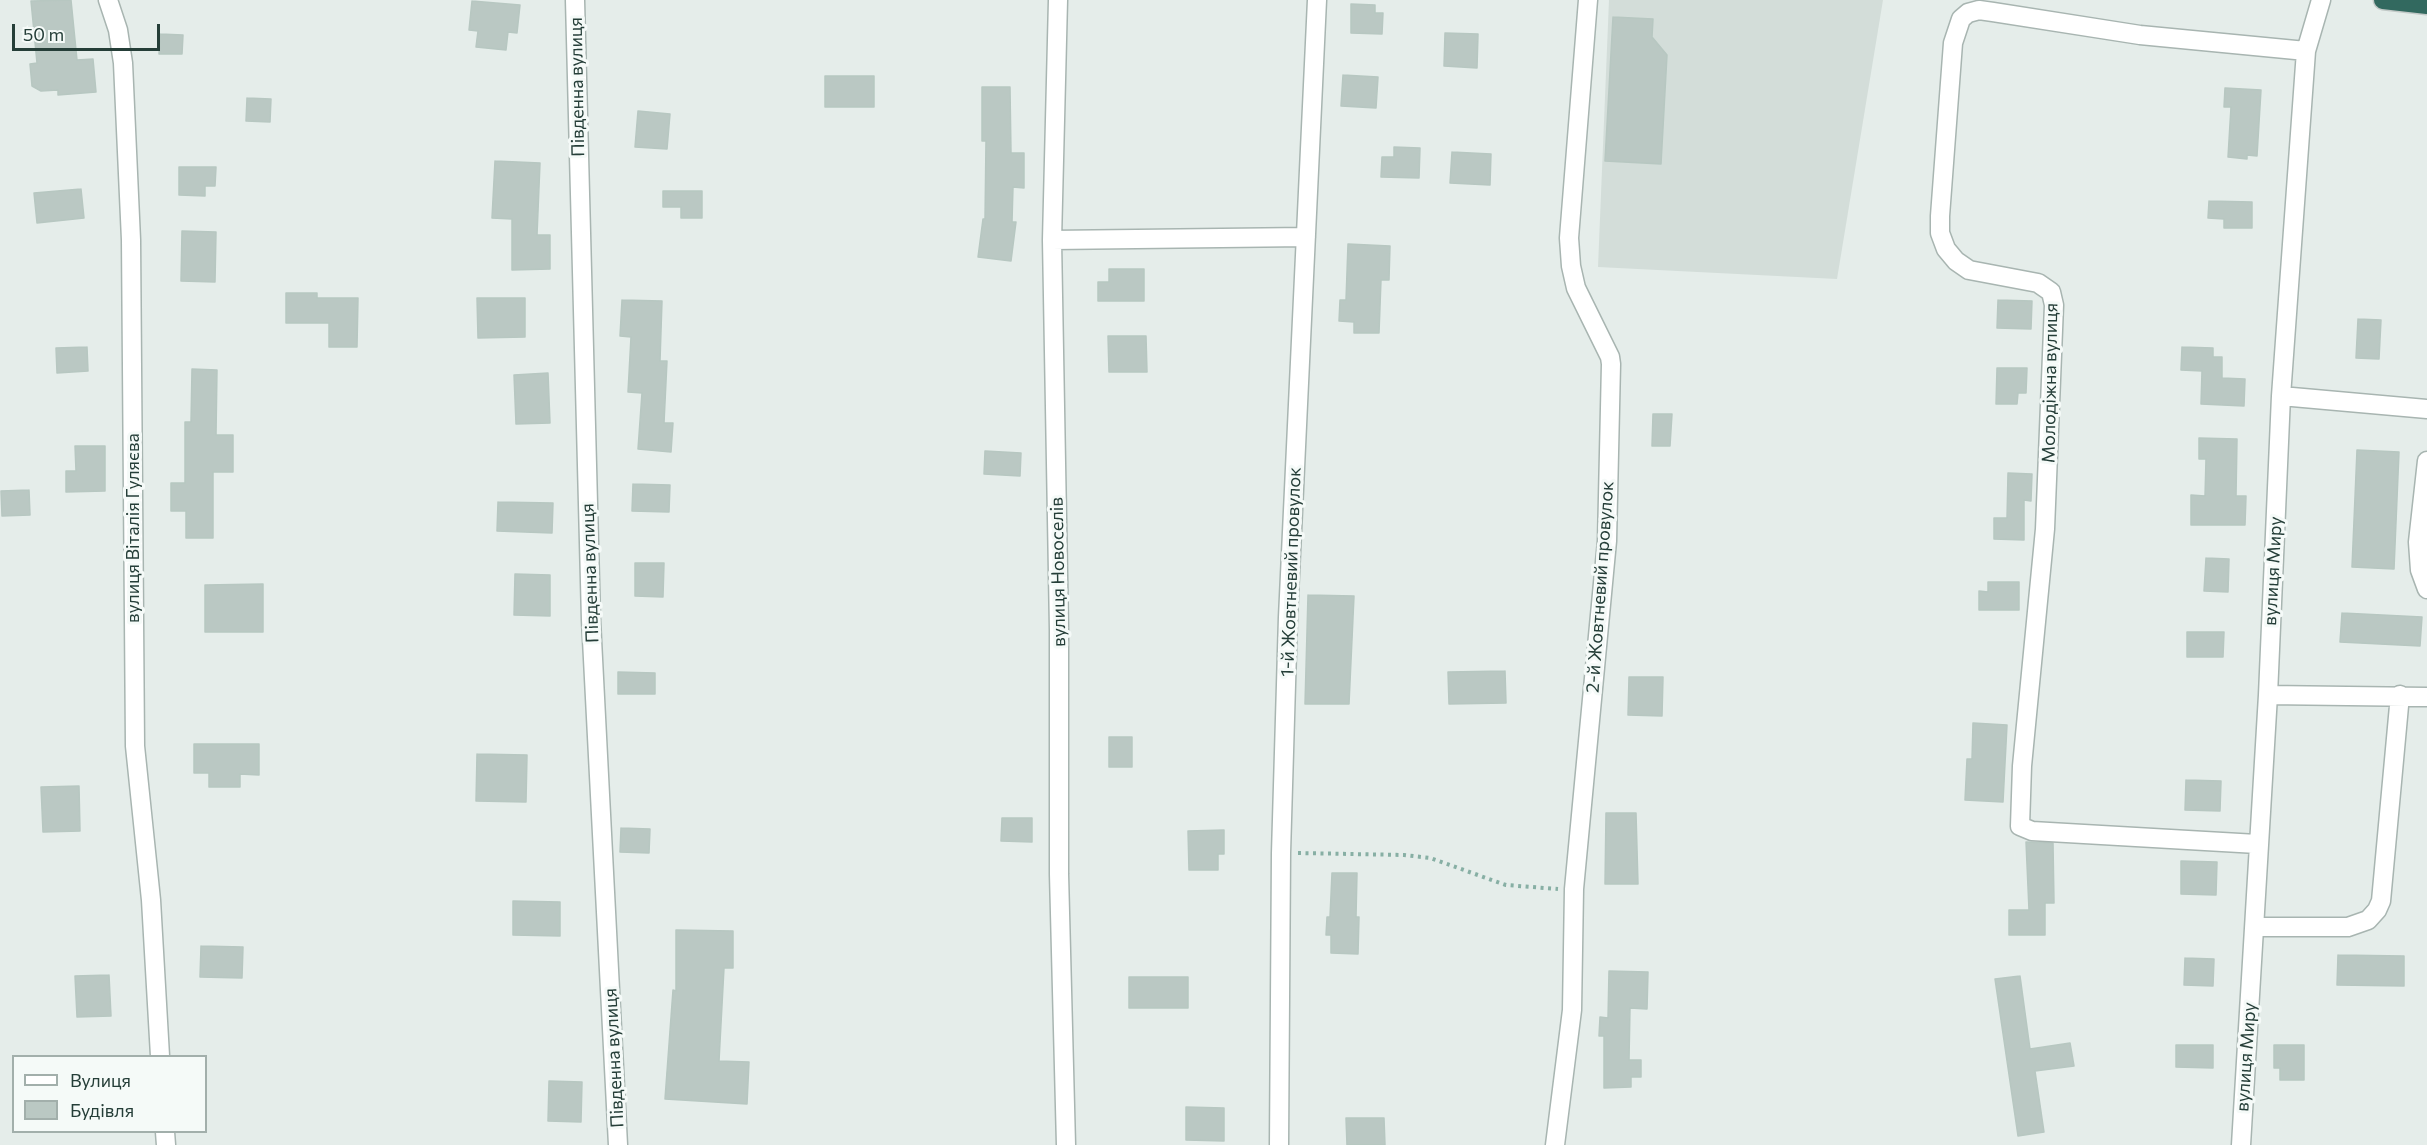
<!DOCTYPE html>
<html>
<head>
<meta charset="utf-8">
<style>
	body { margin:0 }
	#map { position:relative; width:2427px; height:1145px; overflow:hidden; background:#e5edea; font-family:Commissioner,sans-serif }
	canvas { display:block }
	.legend { position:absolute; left:12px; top:1055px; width:195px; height:78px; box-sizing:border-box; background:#f5faf8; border:2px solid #a2afab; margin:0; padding:8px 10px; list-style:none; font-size:18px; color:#253e38 }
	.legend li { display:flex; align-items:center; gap:12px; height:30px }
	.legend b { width:30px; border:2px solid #a2afab }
	.scale { position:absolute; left:12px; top:24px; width:148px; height:27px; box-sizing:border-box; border:3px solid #253e38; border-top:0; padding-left:8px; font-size:18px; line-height:21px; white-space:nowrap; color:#253e38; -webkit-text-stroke:4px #f5faf8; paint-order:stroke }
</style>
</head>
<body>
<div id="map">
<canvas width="2427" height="1145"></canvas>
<ul class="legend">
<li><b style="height:8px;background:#fff"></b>Вулиця</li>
<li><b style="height:16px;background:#bac8c3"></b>Будівля</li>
</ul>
<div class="scale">50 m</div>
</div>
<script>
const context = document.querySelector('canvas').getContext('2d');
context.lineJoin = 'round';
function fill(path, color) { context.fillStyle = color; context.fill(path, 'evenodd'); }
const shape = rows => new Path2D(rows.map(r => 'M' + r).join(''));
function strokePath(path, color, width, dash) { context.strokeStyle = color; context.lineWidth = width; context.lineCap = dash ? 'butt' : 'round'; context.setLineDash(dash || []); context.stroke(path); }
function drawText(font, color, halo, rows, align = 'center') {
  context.font = font + ' Commissioner,sans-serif'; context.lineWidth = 6; context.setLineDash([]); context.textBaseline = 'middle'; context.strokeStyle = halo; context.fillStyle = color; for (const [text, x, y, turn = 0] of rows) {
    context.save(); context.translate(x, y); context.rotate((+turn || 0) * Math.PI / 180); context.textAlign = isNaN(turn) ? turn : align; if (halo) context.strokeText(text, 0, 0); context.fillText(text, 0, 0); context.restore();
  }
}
const built = shape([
	[1609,0,1883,0,1837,279,1598,267]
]);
const building = shape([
	[71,0,77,60,93,59,96,92,58,95,58,90,41,91,32,86,30,64,37,63,31,1,71,0],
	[472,1,520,5,517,33,508,32,506,50,476,47,478,31,469,30,472,1],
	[1351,4,1375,5,1375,13,1383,13,1382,34,1351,33,1351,4],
	[1613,17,1653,19,1652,37,1667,55,1661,164,1605,161,1613,17],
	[1445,33,1478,34,1477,68,1444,66,1445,33],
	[160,34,183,35,182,54,159,54,160,34],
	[1343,75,1378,77,1376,108,1341,106,1343,75],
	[825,76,874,76,874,107,825,107,825,76],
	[982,87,1010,87,1011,153,1024,153,1024,188,1013,187,1012,222,1016,222,1011,261,978,257,983,219,985,219,986,141,982,141,982,87],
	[2225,88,2261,90,2257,156,2247,155,2247,159,2228,157,2231,107,2224,107,2225,88],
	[247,98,271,99,270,122,246,121,247,98],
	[638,111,670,114,667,149,635,147,638,111],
	[1394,147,1420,148,1419,178,1381,177,1382,157,1394,157,1394,147],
	[1452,152,1491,154,1490,185,1450,183,1452,152],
	[495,161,540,163,537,235,550,235,550,269,512,270,512,219,492,218,495,161],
	[179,167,216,167,215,186,205,186,205,196,179,195,179,167],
	[81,189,84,218,37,223,34,193,81,189],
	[663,191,702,191,702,218,681,218,681,207,663,207,663,191],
	[2209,201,2252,202,2252,228,2224,228,2224,219,2208,218,2209,201],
	[182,231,216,232,215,282,181,281,182,231],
	[1348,244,1390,246,1389,280,1381,280,1379,333,1354,333,1354,322,1339,321,1340,300,1346,300,1348,244],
	[1109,269,1144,269,1144,301,1098,301,1098,282,1109,282,1109,269],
	[286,293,317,293,317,298,358,298,357,347,329,347,329,323,286,323,286,293],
	[477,298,525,298,525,337,478,338,477,298],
	[622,300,662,301,660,361,667,361,664,423,673,423,671,452,638,449,642,393,628,392,631,337,620,336,622,300],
	[1998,300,2032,301,2031,329,1997,328,1998,300],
	[2358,319,2381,320,2379,359,2356,358,2358,319],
	[1108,336,1146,336,1147,372,1109,372,1108,336],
	[87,347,88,371,57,373,56,348,87,347],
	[2182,347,2213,348,2213,357,2222,357,2222,378,2245,379,2244,406,2201,404,2202,371,2181,370,2182,347],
	[1997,368,2027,368,2026,393,2018,393,2017,404,1996,404,1997,368],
	[192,369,217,370,216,435,233,435,233,472,213,472,213,538,186,538,186,511,171,511,171,483,185,483,185,422,191,422,192,369],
	[548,373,550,423,516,424,514,375,548,373],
	[1653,414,1672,414,1670,446,1652,446,1653,414],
	[2199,438,2237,439,2236,496,2246,496,2245,525,2191,525,2191,495,2205,496,2206,459,2199,459,2199,438],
	[75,446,105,446,105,491,66,492,66,471,76,471,75,446],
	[2357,450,2399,452,2394,569,2352,567,2357,450],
	[985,451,1021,453,1020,476,984,474,985,451],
	[2008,473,2032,474,2031,501,2024,500,2024,540,1994,539,1994,518,2007,518,2008,473],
	[633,484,670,485,669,512,632,511,633,484],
	[29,490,30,515,2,516,1,491,29,490],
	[498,502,553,503,552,533,497,531,498,502],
	[2206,558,2229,559,2228,592,2204,591,2206,558],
	[635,563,664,563,663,597,635,596,635,563],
	[515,574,550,575,550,616,514,615,515,574],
	[1988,582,2019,582,2019,610,1979,610,1979,591,1988,592,1988,582],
	[263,584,263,632,205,632,205,585,263,584],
	[1308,595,1354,596,1349,704,1305,704,1308,595],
	[2342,613,2422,617,2420,646,2340,642,2342,613],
	[2187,632,2224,632,2223,657,2187,657,2187,632],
	[1505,671,1506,703,1449,704,1448,672,1505,671],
	[618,672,655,673,655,694,618,694,618,672],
	[1629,677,1663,677,1662,716,1628,715,1629,677],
	[1973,723,2007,725,2003,802,1965,800,1967,759,1972,759,1973,723],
	[1109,737,1132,737,1132,767,1109,767,1109,737],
	[194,744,259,744,259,775,240,774,240,787,209,787,209,773,194,773,194,744],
	[477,754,527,755,526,802,476,801,477,754],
	[2186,780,2221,781,2220,811,2185,810,2186,780],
	[79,786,80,831,43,832,41,787,79,786],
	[1606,813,1636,813,1638,884,1605,884,1606,813],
	[1002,818,1032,818,1032,842,1001,841,1002,818],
	[621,828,650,829,649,853,620,852,621,828],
	[1224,830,1224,854,1218,854,1218,870,1189,870,1188,831,1224,830],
	[2026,842,2053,843,2054,903,2045,903,2045,935,2009,935,2009,910,2029,910,2026,842],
	[2181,861,2217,862,2216,895,2181,894,2181,861],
	[1332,873,1357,873,1356,917,1359,917,1358,954,1331,953,1331,935,1326,935,1327,917,1330,917,1332,873],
	[513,901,560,902,560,936,513,935,513,901],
	[676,930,733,931,733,968,724,968,719,1061,749,1062,747,1104,665,1099,673,990,676,991,676,930],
	[201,946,243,947,242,978,200,977,201,946],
	[2338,955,2404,956,2404,986,2337,985,2338,955],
	[2185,958,2214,959,2213,986,2184,985,2185,958],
	[1609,971,1648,972,1647,1009,1630,1008,1629,1060,1641,1060,1641,1077,1631,1077,1631,1087,1604,1088,1604,1036,1599,1036,1600,1017,1608,1018,1609,971],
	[109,975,111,1016,77,1017,75,976,109,975],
	[2020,976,2030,1049,2070,1043,2074,1066,2035,1071,2044,1132,2018,1136,1995,979,2020,976],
	[1129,977,1188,977,1188,1008,1129,1008,1129,977],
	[2176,1045,2213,1045,2213,1068,2176,1067,2176,1045],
	[2274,1045,2304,1045,2304,1080,2280,1080,2280,1068,2274,1068,2274,1045],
	[549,1081,582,1082,581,1122,548,1121,549,1081],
	[1186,1107,1224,1108,1224,1141,1186,1140,1186,1107],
	[1346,1118,1384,1118,1385,1145,1347,1145,1346,1118]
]);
const path = shape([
	[1298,853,1404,855,1430,858,1506,885,1558,889]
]);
const minor = shape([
	[108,0,118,30,123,63,131,240,135,746,151,900,160,1056],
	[575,0,591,620,618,1145],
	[1058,0,1052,240,1059,630,1059,874,1066,1145],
	[1052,240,1306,237],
	[2281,396,2427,409],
	[2427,461,2418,542,2420,570,2427,589],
	[2268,695,2427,697],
	[2257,844,2032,831,2020,826,2022,766,2045,529,2054,305,2051,292,2038,283,1969,270,1956,261,1946,249,1940,233,1940,216,1953,43,1961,19,1968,13,1979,10,1993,12,2140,35,2306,51],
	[2255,927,2348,927,2368,920,2377,910,2381,901,2400,695],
	[165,1132,166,1145],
	[1279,1145,1281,853,1288,617,1317,0],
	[1555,1145,1572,1010,1574,889,1607,541,1611,364,1610,357,1576,288,1571,266,1569,238,1588,0],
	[2241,1145,2268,695,2281,396,2306,51,2321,0]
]);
const highway = shape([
	[2383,0,2427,5]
]);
const streetNames = [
	["Південна вулиця",577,87,-91],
	["Молодіжна вулиця",2050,383,-89],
	["вулиця Віталія Гуляєва",133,528,-90],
	["вулиця Миру",2273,571,-87],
	["вулиця Новоселів",1058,572,-91],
	["1-й Жовтневий провулок",1291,572,-88],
	["Південна вулиця",590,573,-92],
	["2-й Жовтневий провулок",1600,587,-86],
	["вулиця Миру",2246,1057,-86],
	["Південна вулиця",614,1058,-93]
];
fill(built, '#d3ddd9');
fill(building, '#bac8c3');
strokePath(building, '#b7c7c1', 1.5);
strokePath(minor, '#a8b5b1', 21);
strokePath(highway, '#c2c9c7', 21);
strokePath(path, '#87afa4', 4, [3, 4.5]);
strokePath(minor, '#fff', 18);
strokePath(highway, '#32695f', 18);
drawText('18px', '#253e38', '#f5faf8', streetNames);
</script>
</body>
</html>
